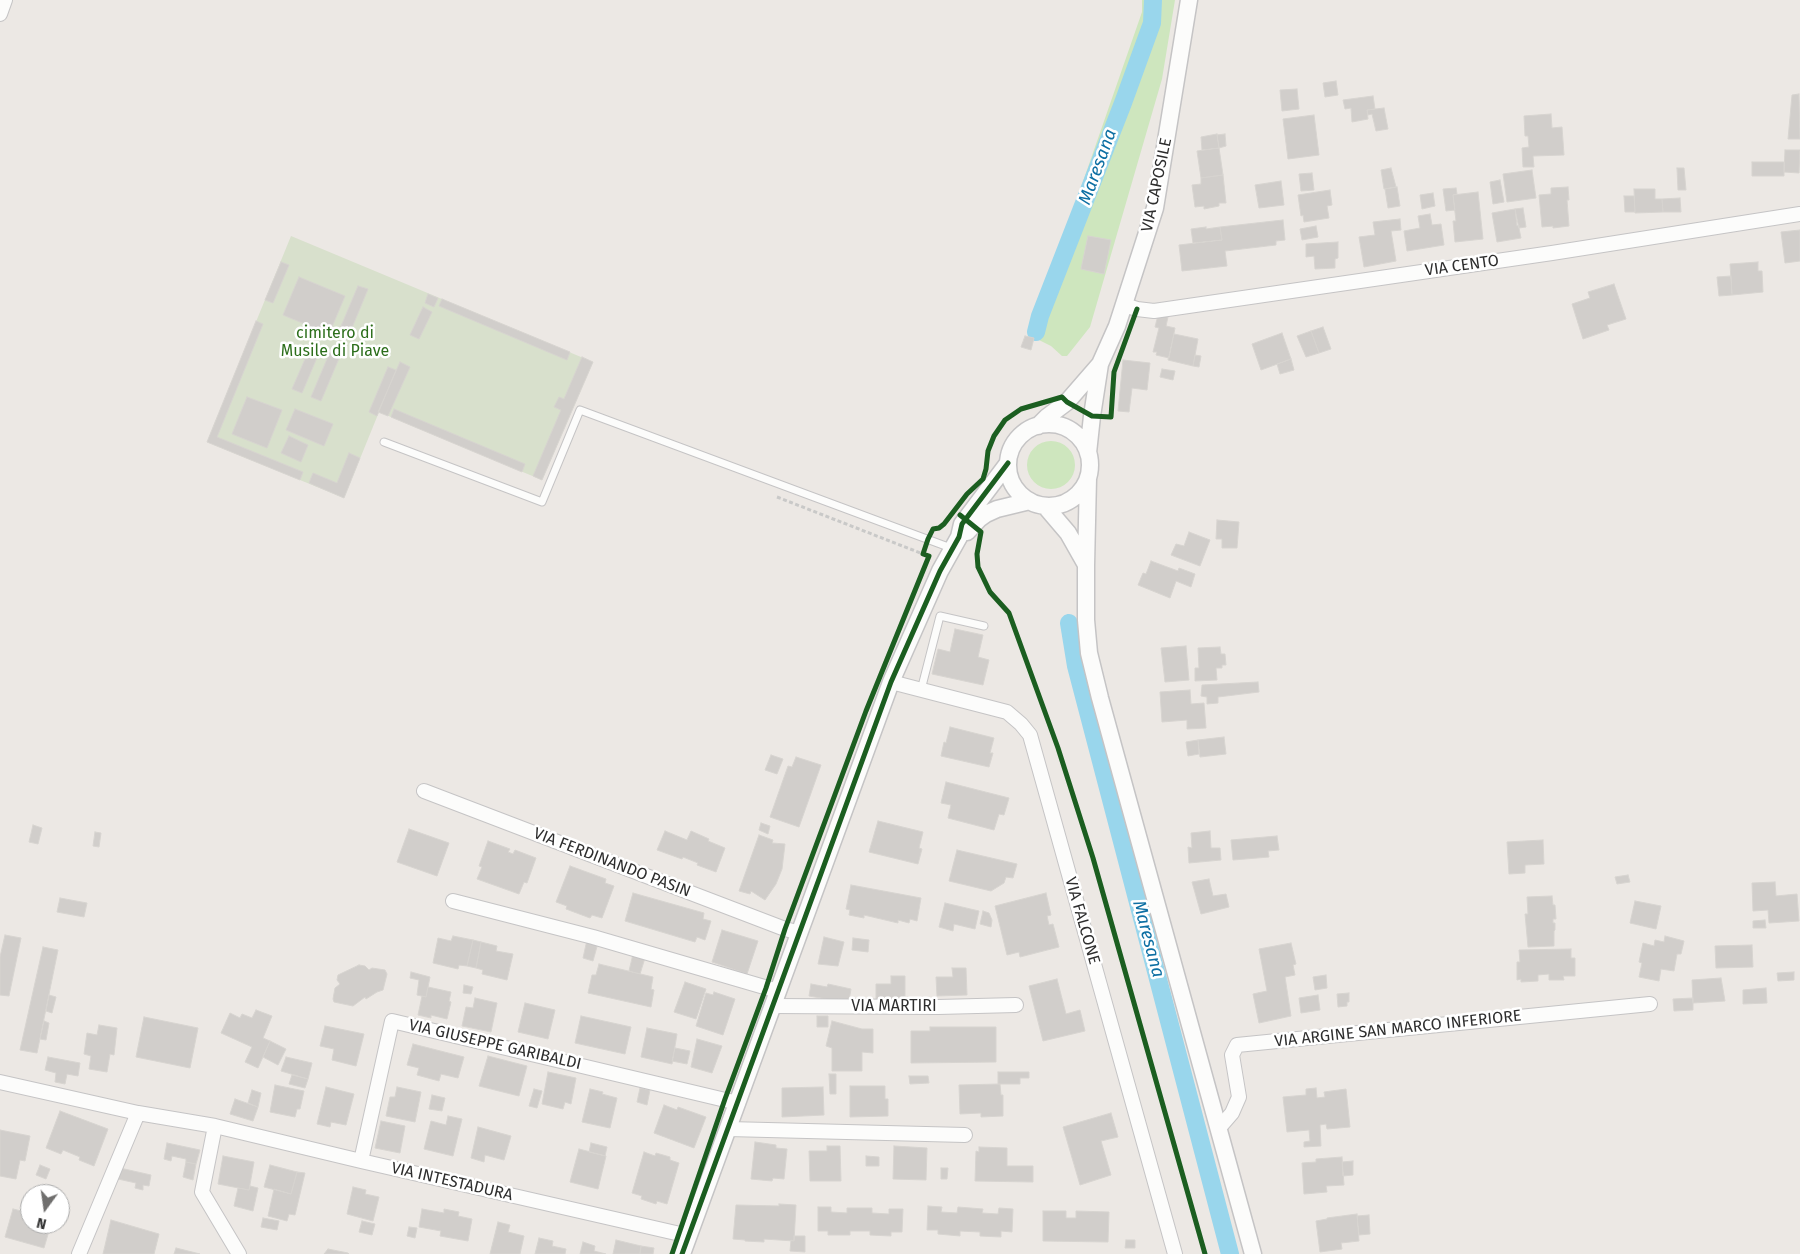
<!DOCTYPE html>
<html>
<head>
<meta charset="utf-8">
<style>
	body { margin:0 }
	#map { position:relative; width:1800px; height:1254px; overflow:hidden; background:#ece8e4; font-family:"Fira Sans",sans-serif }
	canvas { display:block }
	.north { position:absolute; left:20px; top:1184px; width:50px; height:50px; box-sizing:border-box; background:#fff; border:1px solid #ababab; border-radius:50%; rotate:194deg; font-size:14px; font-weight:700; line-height:20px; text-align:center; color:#2e2e2e }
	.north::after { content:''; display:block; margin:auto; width:18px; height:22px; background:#706f6e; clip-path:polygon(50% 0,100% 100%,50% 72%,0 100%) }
</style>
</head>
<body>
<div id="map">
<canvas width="1800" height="1254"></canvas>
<div class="north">N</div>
</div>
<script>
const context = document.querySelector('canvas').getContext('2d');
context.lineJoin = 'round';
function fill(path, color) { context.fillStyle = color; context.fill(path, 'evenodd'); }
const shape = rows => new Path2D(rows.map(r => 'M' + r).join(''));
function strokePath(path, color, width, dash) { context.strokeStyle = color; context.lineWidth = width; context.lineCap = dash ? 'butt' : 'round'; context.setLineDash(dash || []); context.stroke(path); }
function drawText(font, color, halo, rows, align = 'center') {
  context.font = font + ' "Fira Sans",sans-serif'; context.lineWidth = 5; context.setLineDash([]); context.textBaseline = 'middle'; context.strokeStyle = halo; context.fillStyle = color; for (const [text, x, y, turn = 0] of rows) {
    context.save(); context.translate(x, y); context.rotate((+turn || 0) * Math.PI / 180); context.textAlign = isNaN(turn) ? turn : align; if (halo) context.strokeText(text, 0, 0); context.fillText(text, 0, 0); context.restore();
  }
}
const green = shape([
	[1142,0,1175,0,1162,79,1090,327,1067,356,1062,356,1051,346,1035,338,1032,328,1142,12],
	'1027 465a24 24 0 1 1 48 0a24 24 0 1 1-48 0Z'
]);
const cemetery = shape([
	[291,236,593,362,542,480,379,412,344,498,207,442]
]);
const canal = shape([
	[1036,332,1040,316,1123,103,1152,23,1153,0],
	[1069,623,1076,666,1230,1254]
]);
const building = shape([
	[1336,81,1338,95,1325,97,1323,83,1336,81],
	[1297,89,1299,109,1282,111,1280,90,1297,89],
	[1799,94,1800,139,1788,139,1792,95,1799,94],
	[1373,96,1375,109,1367,110,1368,119,1352,122,1351,108,1345,109,1343,100,1373,96],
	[1384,108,1388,129,1376,131,1372,114,1368,115,1367,110,1384,108],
	[1551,114,1552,128,1562,127,1564,155,1533,156,1534,167,1523,167,1522,148,1529,147,1528,136,1525,136,1524,116,1551,114],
	[1314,115,1319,155,1288,159,1283,119,1314,115],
	[1217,134,1219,148,1202,150,1201,137,1217,134],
	[1225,134,1226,146,1219,148,1217,135,1225,134],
	[1219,148,1223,175,1201,178,1197,151,1219,148],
	[1785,150,1800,150,1799,173,1784,172,1785,150],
	[1752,162,1784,162,1784,176,1752,176,1752,162],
	[1391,168,1396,187,1384,189,1381,170,1391,168],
	[1677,168,1684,168,1686,190,1678,190,1677,168],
	[1532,170,1536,198,1507,202,1503,174,1532,170],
	[1312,173,1314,190,1301,191,1299,174,1312,173],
	[1223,175,1226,203,1219,203,1219,206,1204,209,1204,206,1195,207,1192,185,1201,184,1201,178,1223,175],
	[1500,180,1504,202,1493,204,1490,182,1500,180],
	[1281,181,1284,205,1259,208,1255,185,1281,181],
	[1397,187,1400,206,1388,208,1385,189,1397,187],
	[1568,187,1569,200,1567,200,1569,226,1553,228,1553,226,1542,227,1539,195,1551,194,1551,188,1568,187],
	[1456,188,1457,194,1453,195,1455,210,1446,211,1443,189,1456,188],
	[1634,189,1655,189,1655,199,1662,199,1663,212,1635,213,1634,189],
	[1330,190,1332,205,1327,206,1329,218,1304,222,1303,215,1301,216,1298,195,1330,190],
	[1478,192,1483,239,1455,242,1453,221,1456,221,1453,195,1478,192],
	[1433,193,1435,206,1422,209,1420,195,1433,193],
	[1624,196,1634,196,1635,212,1625,212,1624,196],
	[1680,198,1681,212,1663,212,1662,199,1680,198],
	[1523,208,1526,227,1519,228,1519,225,1517,226,1515,209,1523,208],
	[1515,209,1521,238,1497,242,1492,213,1515,209],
	[1430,214,1432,225,1441,224,1444,245,1407,251,1404,231,1420,228,1418,216,1430,214],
	[1400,219,1401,230,1391,231,1396,261,1364,267,1359,237,1375,235,1373,222,1400,219],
	[1283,220,1285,240,1276,241,1276,245,1225,251,1227,266,1182,271,1179,245,1222,240,1220,227,1283,220],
	[1316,226,1318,237,1302,240,1300,229,1316,226],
	[1206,227,1206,229,1220,227,1222,240,1193,243,1191,229,1206,227],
	[1800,230,1800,261,1785,263,1781,232,1800,230],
	[1088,236,1111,240,1104,274,1081,269,1088,236],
	[1338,242,1338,258,1335,259,1335,268,1315,269,1314,256,1306,257,1306,244,1338,242],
	[281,262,289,265,273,303,265,300,281,262],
	[1758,262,1758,271,1762,271,1763,292,1732,295,1730,264,1758,262],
	[1731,276,1732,295,1719,296,1717,277,1731,276],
	[299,277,345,296,329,334,283,315,299,277],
	[1614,284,1626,319,1607,325,1609,330,1583,339,1572,304,1590,298,1588,292,1614,284],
	[358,286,368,289,349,335,339,331,358,286],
	[428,294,438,298,434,307,425,303,428,294],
	[442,299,570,352,567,360,439,306,442,299],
	[423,307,432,312,419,339,410,335,423,307],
	[1158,315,1168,317,1166,326,1175,328,1169,358,1156,355,1157,352,1153,352,1159,328,1155,327,1158,315],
	[256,321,263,324,217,437,303,472,300,480,207,442,256,321],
	[1323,327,1331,349,1319,353,1311,331,1323,327],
	[1311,331,1319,353,1306,357,1297,336,1311,331],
	[1282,333,1291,359,1261,370,1252,344,1282,333],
	[1174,334,1198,339,1193,366,1168,360,1174,334],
	[1025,336,1034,338,1031,350,1021,347,1025,336],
	[312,343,321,348,302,393,292,389,312,343],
	[330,352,340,356,321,401,311,397,330,352],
	[1195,355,1201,356,1199,367,1193,366,1195,355],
	[582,357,593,362,542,480,533,476,561,410,554,407,559,397,564,399,582,357],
	[1291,359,1294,370,1280,374,1277,364,1291,359],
	[1123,360,1150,363,1147,390,1132,388,1129,412,1118,411,1123,360],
	[400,362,410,367,388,416,378,412,400,362],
	[388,367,396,370,377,416,369,412,388,367],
	[1162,369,1175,371,1173,380,1160,377,1162,369],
	[247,397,282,410,267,448,232,434,247,397],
	[295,409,333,424,324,446,286,430,295,409],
	[394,409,525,464,522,472,391,417,394,409],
	[289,436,308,445,301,462,281,453,289,436],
	[349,453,360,458,344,498,309,483,313,473,337,483,349,453],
	[1217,520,1239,522,1237,548,1222,548,1222,539,1216,539,1217,520],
	[1189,532,1210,540,1200,566,1171,555,1176,544,1184,546,1189,532],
	[1151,561,1178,571,1179,568,1195,574,1191,587,1176,581,1170,598,1138,585,1143,573,1146,574,1151,561],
	[955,629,983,635,978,657,989,660,983,685,932,674,938,649,950,652,955,629],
	[1186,646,1189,680,1165,682,1161,648,1186,646],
	[1220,647,1221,654,1225,654,1226,665,1222,665,1222,668,1216,668,1217,680,1195,681,1195,668,1199,668,1198,648,1220,647],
	[1258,682,1259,692,1218,697,1218,703,1207,704,1207,697,1201,696,1202,685,1258,682],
	[1190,690,1191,704,1204,703,1206,728,1187,729,1187,720,1162,722,1160,692,1190,690],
	[950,727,994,738,990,753,993,753,989,767,941,756,944,742,946,743,950,727],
	[1224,737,1226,754,1200,757,1198,740,1224,737],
	[1198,740,1199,754,1188,756,1186,742,1198,740],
	[771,755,783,759,777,774,765,770,771,755],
	[796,757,821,765,799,827,770,817,788,766,792,767,796,757],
	[946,782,1009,798,1004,815,999,814,994,830,948,818,951,805,941,803,946,782],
	[878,821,923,832,919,848,922,849,918,864,869,852,878,821],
	[761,823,770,826,768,834,759,830,761,823],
	[33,825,42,828,38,844,29,842,33,825],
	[409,829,449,843,437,876,397,862,409,829],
	[665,831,687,840,691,831,709,839,708,841,725,848,716,872,697,865,698,863,683,857,682,859,657,850,665,831],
	[1210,831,1211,848,1220,848,1221,860,1189,863,1188,847,1192,848,1191,833,1210,831],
	[95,832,101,833,99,847,93,846,95,832],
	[759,835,773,840,772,843,785,844,782,869,776,884,765,900,751,891,750,894,739,891,759,835],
	[1277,836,1279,850,1268,851,1269,857,1233,860,1231,840,1277,836],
	[1543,840,1544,864,1525,865,1525,873,1509,874,1507,842,1543,840],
	[488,841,510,849,508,852,513,854,515,850,536,858,527,883,524,882,519,894,477,879,482,867,479,866,488,841],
	[957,850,1017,864,1013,878,1006,877,1004,883,991,891,949,881,957,850],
	[570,866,606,879,605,883,614,886,602,918,592,915,590,918,566,909,567,906,556,902,570,866],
	[1628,875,1630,882,1617,884,1615,877,1628,875],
	[1209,879,1213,896,1226,894,1229,907,1201,914,1192,882,1209,879],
	[1775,882,1776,896,1797,894,1799,921,1769,923,1768,910,1753,911,1752,883,1775,882],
	[851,885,921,898,917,921,910,919,909,923,898,920,898,923,864,915,864,918,849,915,850,910,846,909,851,885],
	[633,893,704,913,703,919,711,921,705,940,697,937,695,942,625,921,633,893],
	[1046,893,1051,915,1047,916,1049,925,1053,924,1059,947,1020,957,1019,952,1007,955,995,906,1046,893],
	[1552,896,1553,905,1555,905,1556,919,1553,919,1553,923,1555,923,1555,930,1554,931,1554,946,1528,947,1525,914,1528,914,1527,897,1552,896],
	[60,898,87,903,84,917,57,912,60,898],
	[1635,901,1661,906,1656,929,1630,923,1635,901],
	[945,903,979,911,975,929,954,924,953,931,939,927,945,903],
	[983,911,989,913,992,920,991,927,980,924,983,911],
	[1765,920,1766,928,1753,928,1753,921,1765,920],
	[722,930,758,941,747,974,712,962,722,930],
	[5,935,21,938,9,996,0,995,0,957,5,935],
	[453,936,473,940,467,966,459,965,458,969,433,963,438,938,451,941,453,936],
	[1665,936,1684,941,1681,954,1677,954,1674,971,1661,969,1659,981,1639,977,1642,963,1639,962,1643,943,1654,946,1655,940,1664,942,1665,936],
	[824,937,844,942,838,966,818,964,824,937],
	[853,938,869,940,868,952,852,950,853,938],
	[473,940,481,942,476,968,467,966,473,940],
	[587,940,598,943,593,961,583,958,587,940],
	[481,942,497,946,496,951,513,954,507,980,482,974,483,970,476,968,481,942],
	[1291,943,1296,964,1293,965,1295,975,1285,977,1291,1016,1259,1023,1253,994,1267,991,1259,949,1291,943],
	[1752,945,1753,967,1716,968,1715,946,1752,945],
	[43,947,58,950,37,1053,20,1050,43,947],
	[1571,949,1571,958,1575,958,1575,976,1563,976,1564,980,1549,980,1549,974,1538,975,1538,981,1521,982,1521,979,1517,980,1517,962,1520,962,1519,950,1571,949],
	[633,954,645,958,640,974,629,971,633,954],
	[599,964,653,977,651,989,654,990,651,1007,588,993,592,975,596,975,599,964],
	[359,965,365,966,369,970,372,968,385,970,387,974,383,990,377,992,366,999,365,997,353,1006,334,1002,333,999,335,988,340,984,337,980,338,975,359,965],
	[952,968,966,968,967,995,937,996,936,977,953,977,952,968],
	[411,972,430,977,426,997,417,995,419,980,410,978,411,972],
	[1794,972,1794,980,1778,981,1777,973,1794,972],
	[1326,975,1327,988,1315,990,1313,977,1326,975],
	[891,976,905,976,905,999,876,1000,876,984,891,984,891,976],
	[1721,978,1725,1001,1693,1003,1692,980,1721,978],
	[1057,979,1066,1014,1080,1010,1085,1031,1043,1041,1029,986,1057,979],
	[685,982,706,989,696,1019,674,1012,685,982],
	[811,984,827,987,828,984,851,989,849,1001,838,999,838,1001,809,996,811,984],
	[464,985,473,987,471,994,463,993,464,985],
	[428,987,451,992,449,1001,451,1002,447,1019,431,1015,431,1018,418,1015,422,996,426,997,428,987],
	[1766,988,1767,1003,1743,1004,1743,990,1766,988],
	[714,992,735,999,723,1035,696,1026,706,993,713,995,714,992],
	[1349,993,1349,1002,1347,1002,1347,1006,1338,1007,1337,994,1349,993],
	[49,995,56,997,52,1013,46,1011,49,995],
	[1318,995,1320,1010,1301,1013,1299,998,1318,995],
	[475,998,497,1003,491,1032,462,1026,466,1007,473,1008,475,998],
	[1693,998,1693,1010,1674,1011,1673,999,1693,998],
	[525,1003,555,1010,548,1039,518,1032,525,1003],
	[256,1010,272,1016,263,1038,270,1041,258,1068,245,1062,252,1047,221,1033,230,1013,240,1018,242,1014,252,1018,256,1010],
	[581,1016,631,1027,625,1054,575,1043,581,1016],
	[817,1016,828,1016,828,1027,817,1027,817,1016],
	[144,1017,198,1028,190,1068,136,1057,144,1017],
	[44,1021,49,1023,46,1040,40,1039,44,1021],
	[832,1021,862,1029,873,1029,873,1053,862,1052,862,1071,832,1071,832,1048,826,1046,832,1021],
	[99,1025,117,1028,114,1055,110,1054,107,1072,89,1069,91,1056,84,1054,87,1033,97,1035,99,1025],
	[325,1026,364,1034,356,1066,332,1060,334,1049,320,1046,325,1026],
	[930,1027,996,1027,996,1062,911,1063,911,1031,930,1031,930,1027],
	[647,1028,677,1034,672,1064,641,1057,647,1028],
	[697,1039,722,1046,712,1073,691,1067,697,1039],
	[270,1041,286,1049,278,1065,263,1057,270,1041],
	[413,1044,464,1057,458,1078,441,1074,439,1081,417,1075,419,1068,407,1065,413,1044],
	[675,1048,690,1051,687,1064,672,1061,675,1048],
	[488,1056,527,1066,519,1096,479,1086,488,1056],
	[48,1057,80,1063,78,1076,67,1074,65,1084,55,1082,56,1073,45,1070,48,1057],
	[286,1057,312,1063,308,1079,281,1071,286,1057],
	[548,1072,576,1078,571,1104,565,1102,563,1109,542,1104,548,1072],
	[998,1072,1029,1072,1029,1078,1020,1078,1020,1084,998,1084,998,1072],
	[829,1074,836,1074,836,1094,830,1094,829,1074],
	[292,1075,308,1079,305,1088,289,1084,292,1075],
	[909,1076,928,1076,929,1083,910,1084,909,1076],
	[1000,1084,1001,1095,1003,1095,1003,1116,981,1117,981,1113,960,1114,959,1085,1000,1084],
	[275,1085,304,1091,300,1109,297,1109,295,1117,270,1112,275,1085],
	[850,1086,885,1086,885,1099,888,1099,888,1116,850,1117,850,1086],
	[326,1087,354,1094,346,1125,331,1122,330,1127,317,1124,326,1087],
	[397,1087,421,1092,415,1122,386,1116,390,1097,395,1097,397,1087],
	[823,1087,824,1115,782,1117,782,1088,823,1087],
	[640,1088,650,1090,647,1105,637,1102,640,1088],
	[1316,1088,1317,1098,1325,1097,1324,1092,1346,1089,1350,1127,1327,1129,1326,1124,1320,1125,1321,1146,1304,1147,1304,1142,1310,1141,1309,1130,1287,1132,1283,1097,1306,1095,1306,1089,1316,1088],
	[534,1089,542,1091,537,1108,529,1106,534,1089],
	[590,1089,603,1092,602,1094,617,1098,610,1128,582,1122,590,1089],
	[252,1090,261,1093,258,1107,248,1103,252,1090],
	[432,1095,445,1098,442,1111,429,1109,432,1095],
	[235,1099,258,1107,253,1121,230,1114,235,1099],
	[664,1105,677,1110,678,1107,706,1117,694,1148,654,1133,664,1105],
	[60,1111,108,1129,94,1166,79,1160,80,1157,63,1150,61,1154,46,1148,60,1111],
	[1111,1113,1118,1137,1101,1141,1111,1175,1080,1185,1063,1127,1111,1113],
	[448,1116,462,1119,453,1156,424,1149,431,1121,446,1125,448,1116],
	[381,1121,405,1126,400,1153,375,1148,381,1121],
	[478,1127,511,1136,504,1160,485,1155,484,1162,471,1158,478,1127],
	[0,1130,30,1136,25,1161,20,1160,16,1179,0,1176,0,1130],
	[755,1142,776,1145,776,1148,787,1149,784,1179,773,1178,772,1181,751,1179,755,1142],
	[167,1143,200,1150,196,1164,186,1162,186,1159,172,1156,171,1161,164,1159,167,1143],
	[591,1143,607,1147,605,1156,589,1152,591,1143],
	[827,1146,840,1146,841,1181,810,1181,809,1151,827,1151,827,1146],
	[894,1146,927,1148,926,1180,893,1179,894,1146],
	[979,1147,1007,1148,1007,1166,1033,1166,1033,1182,975,1181,976,1151,979,1152,979,1147],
	[579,1149,606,1156,598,1189,570,1182,579,1149],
	[644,1152,655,1156,656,1153,670,1157,670,1160,679,1163,667,1204,657,1201,656,1204,641,1199,642,1196,632,1193,644,1152],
	[223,1156,254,1162,249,1190,218,1184,223,1156],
	[866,1156,879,1157,879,1166,866,1166,866,1156],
	[1342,1157,1344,1185,1326,1186,1327,1192,1304,1194,1302,1163,1316,1162,1316,1159,1342,1157],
	[1353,1161,1353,1175,1343,1176,1342,1162,1353,1161],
	[186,1162,196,1164,193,1180,183,1177,186,1162],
	[40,1165,50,1169,46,1179,36,1175,40,1165],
	[270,1165,297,1172,291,1194,264,1187,270,1165],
	[120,1168,151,1175,149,1186,143,1185,143,1190,135,1188,136,1183,118,1179,120,1168],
	[941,1168,948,1168,947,1179,941,1179,941,1168],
	[297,1172,305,1173,295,1215,289,1214,287,1221,268,1216,274,1189,291,1194,297,1172],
	[250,1186,258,1188,253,1211,234,1206,238,1188,249,1190,250,1186],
	[353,1187,366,1190,365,1194,379,1197,373,1221,347,1214,353,1187],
	[779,1204,796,1205,794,1241,764,1239,764,1242,745,1241,745,1240,733,1239,736,1205,779,1206,779,1204],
	[928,1206,942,1207,941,1212,957,1213,958,1207,983,1209,982,1213,998,1214,999,1208,1013,1209,1012,1232,1001,1231,1001,1237,980,1236,980,1232,960,1231,960,1236,938,1234,938,1230,927,1230,928,1206],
	[818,1207,831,1207,831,1212,847,1213,847,1208,872,1208,872,1213,889,1214,889,1209,903,1209,902,1232,891,1232,891,1236,870,1235,870,1231,850,1231,850,1235,828,1235,828,1231,818,1231,818,1207],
	[13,1209,30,1213,30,1224,51,1224,44,1248,5,1237,13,1209],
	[422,1209,444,1213,444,1209,459,1212,458,1216,472,1219,468,1241,440,1236,441,1231,419,1227,422,1209],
	[1043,1211,1066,1211,1066,1218,1076,1218,1076,1211,1109,1212,1108,1242,1043,1241,1043,1211],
	[1357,1214,1359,1241,1341,1243,1342,1249,1320,1252,1316,1221,1327,1219,1327,1218,1357,1214],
	[1369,1215,1370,1234,1359,1235,1357,1216,1369,1215],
	[263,1218,279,1221,277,1230,261,1227,263,1218],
	[111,1220,159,1234,154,1254,103,1254,111,1220],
	[362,1221,375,1224,372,1235,359,1232,362,1221],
	[498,1222,510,1225,508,1232,524,1236,520,1254,490,1254,498,1222],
	[409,1227,417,1228,415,1238,407,1236,409,1227],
	[794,1236,805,1236,805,1252,790,1251,791,1240,794,1241,794,1236],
	[539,1238,553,1241,552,1246,566,1249,565,1254,535,1254,539,1238],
	[616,1240,641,1246,640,1254,613,1254,616,1240],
	[1126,1240,1135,1240,1135,1248,1125,1248,1126,1240],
	[583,1242,595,1246,594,1251,606,1254,580,1254,583,1242],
	[641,1246,654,1248,653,1254,640,1254,641,1246],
	[176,1248,200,1254,174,1254,176,1248],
	[328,1249,348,1253,349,1254,324,1254,328,1249]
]);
const path = shape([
	[777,497,923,554]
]);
const service = shape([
	[384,442,542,502,580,410,951,548],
	[921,690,940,616,984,626]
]);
const minor = shape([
	[0,14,5,0],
	[1124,305,1137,309,1154,311,1552,253,1800,214],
	[891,682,1007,712,1021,724,1030,735,1175,1254],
	[424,791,785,929,800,933],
	[453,901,593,937,778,991],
	[773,1006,938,1007,1016,1005],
	[0,1082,138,1113,215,1126,361,1161,689,1236],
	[215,1126,202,1192,239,1254],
	[1219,1128,1232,1113,1239,1097,1232,1055,1237,1045,1650,1004],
	[728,1129,965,1135],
	[361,1161,392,1021,738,1103],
	[79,1254,138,1113]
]);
const tertiary = shape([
	'1008 465a41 41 0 1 1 82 0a41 41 0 1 1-82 0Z',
	[1038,426,1047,417,1067,402,1100,364],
	[1088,453,1092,416,1100,364,1117,326,1155,208,1189,0],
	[1088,478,1086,565,1086,620,1089,653,1100,698,1253,1254],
	[1045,506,1068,533,1085,563],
	[967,532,979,519,986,514,997,509,1030,501],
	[682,1254,891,682,940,571,959,537,962,524,1008,463]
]);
const cycleway = shape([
	[960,515,981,532,977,554,978,567,990,592,1009,613,1058,748,1093,858,1205,1254],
	[672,1254,725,1099,766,988,785,929,866,711,929,556,923,554,928,539,933,529,939,528,944,524,967,494,983,479,986,469,988,451,994,436,1005,420,1021,409,1062,397,1067,402,1092,416,1111,417,1114,372,1137,309],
	[682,1254,891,682,940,571,959,537,962,524,1008,463]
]);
const streetNames = [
	["VIA CAPOSILE",1157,185,-78],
	["VIA CENTO",1462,266,-8],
	["VIA FERDINANDO PASIN",612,863,21],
	["VIA FALCONE",1082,921,74],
	["VIA MARTIRI",894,1007],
	["VIA ARGINE SAN MARCO INFERIORE",1398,1029,-6],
	["VIA GIUSEPPE GARIBALDI",495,1045,13],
	["VIA INTESTADURA",452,1182,13]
];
const parkNames = [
	["cimitero di",335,334],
	["Musile di Piave",335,352]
];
const waterNames = [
	["Maresana",1098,167,-70],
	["Maresana",1148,939,75]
];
fill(green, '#cee6be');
fill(cemetery, '#d8e0cc');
strokePath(canal, '#99d6ec', 18);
fill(building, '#d1cecb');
strokePath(building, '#d7d4d0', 1);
strokePath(service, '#c5c4c5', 9);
strokePath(minor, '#c5c4c5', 16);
strokePath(tertiary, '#c5c4c5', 19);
strokePath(path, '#c9c9c8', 3, [4, 2.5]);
strokePath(service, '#fcfcfb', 7);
strokePath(minor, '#fcfcfb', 14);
strokePath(tertiary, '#fcfcfb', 16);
strokePath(cycleway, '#1b5e20', 5);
drawText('16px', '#2e2e2e', '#fff', streetNames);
drawText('16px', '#2c6e1b', '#fff', parkNames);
drawText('italic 18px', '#0d6fa3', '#fff', waterNames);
</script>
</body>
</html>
